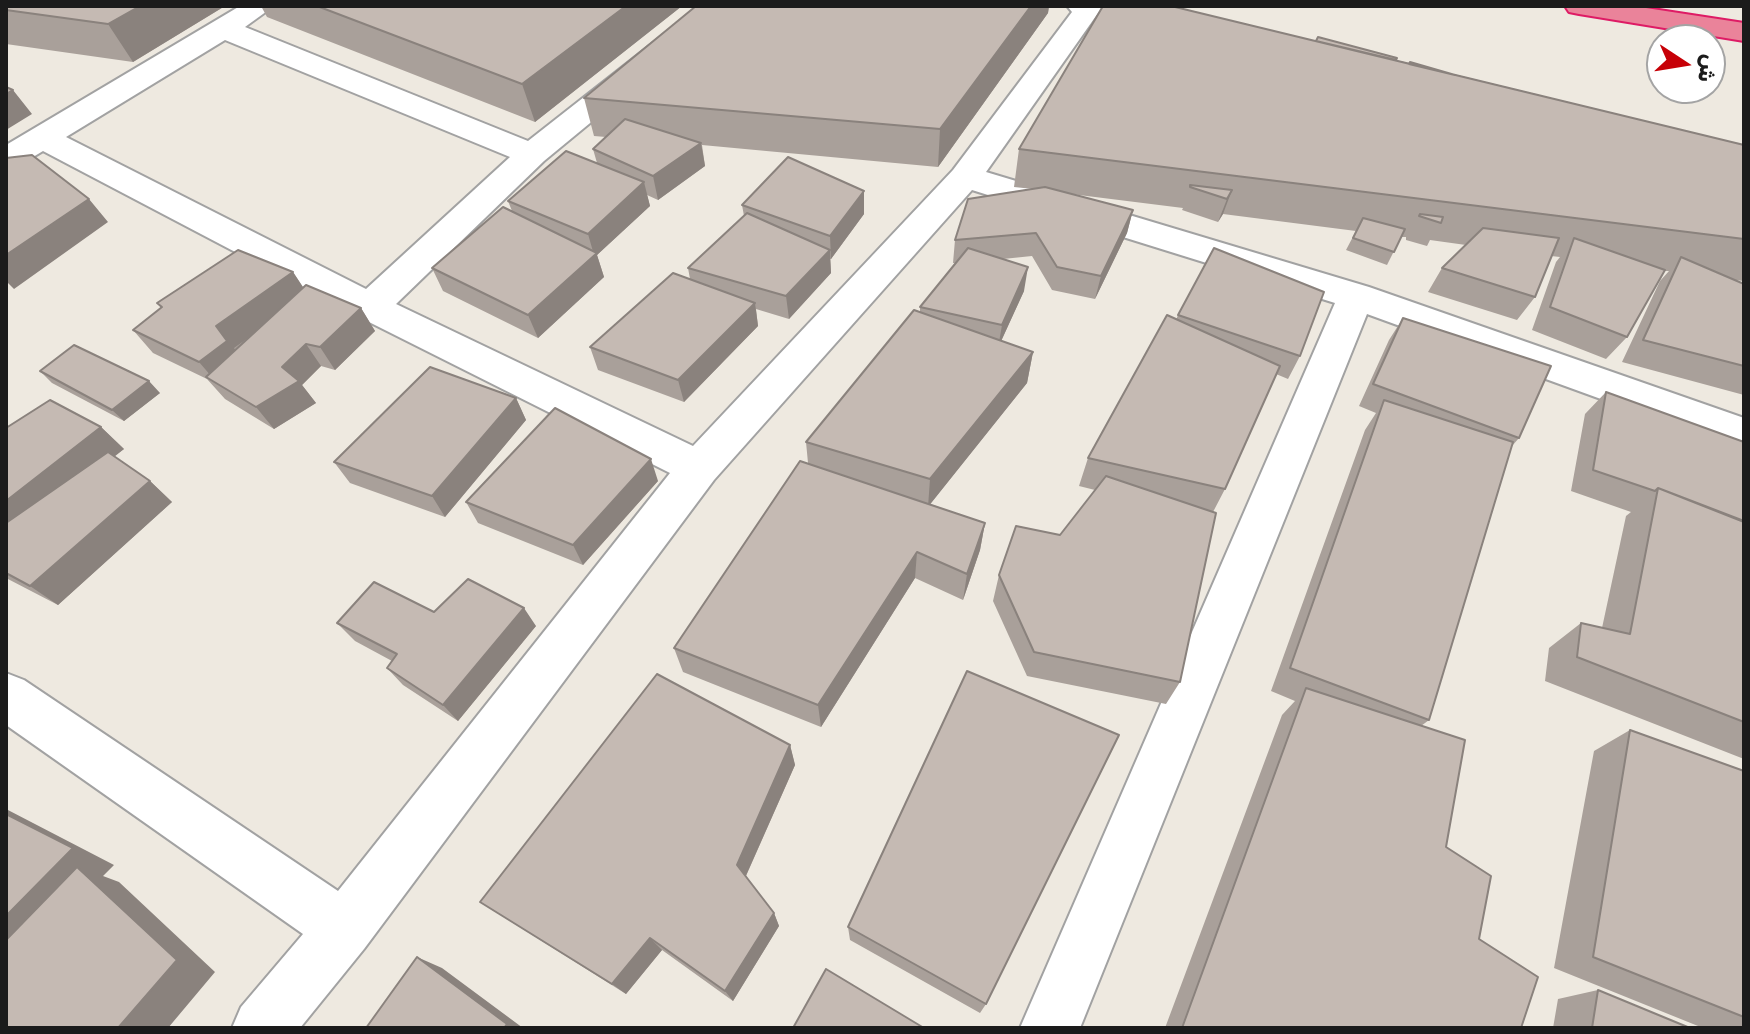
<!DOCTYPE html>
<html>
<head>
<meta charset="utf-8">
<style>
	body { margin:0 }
	#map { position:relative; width:1750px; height:1034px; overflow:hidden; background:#eee9e0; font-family:Rubik,Cairo,sans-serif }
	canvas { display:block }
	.frame { position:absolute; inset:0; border:8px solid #1b1b1b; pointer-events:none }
	.north { position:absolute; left:1646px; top:24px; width:80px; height:80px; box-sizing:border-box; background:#fff; border:2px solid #a4a4a4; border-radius:50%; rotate:102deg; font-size:22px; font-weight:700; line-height:32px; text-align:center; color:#1b1b1b }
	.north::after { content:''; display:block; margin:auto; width:28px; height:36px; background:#c70007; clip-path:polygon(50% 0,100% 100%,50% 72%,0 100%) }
</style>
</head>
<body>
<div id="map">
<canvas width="1750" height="1034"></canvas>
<div class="frame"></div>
<div class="north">ش</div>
</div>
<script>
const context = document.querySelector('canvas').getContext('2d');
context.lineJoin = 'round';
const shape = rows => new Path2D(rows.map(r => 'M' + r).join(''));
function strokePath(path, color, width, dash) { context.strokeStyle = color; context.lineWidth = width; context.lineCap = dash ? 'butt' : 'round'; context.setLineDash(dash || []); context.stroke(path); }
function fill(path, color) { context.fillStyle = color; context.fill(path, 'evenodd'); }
const street = shape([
	[240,6,274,6,245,27,528,141,700,6,732,6,544,161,396,304,693,446,953,170,1072,12,1067,6,1103,6,986,172,1369,287,1744,418,1744,451,1367,314,1080,1028,1020,1028,1335,303,972,190,714,480,364,949,300,1028,232,1028,241,1007,303,934,6,725,6,673,24,680,338,891,670,473,357,316,43,151,18,166,6,169,6,145,240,6],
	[225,40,510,157,366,289,66,137,225,40]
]);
const highway = shape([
	[1565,6,1633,6,1744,23,1744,41,1579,14,1569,12,1565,6]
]);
const wall = shape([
	[6,6,225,6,133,62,6,44],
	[261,6,682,6,535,122,267,17],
	[696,6,1049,6,1048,13,938,167,702,145,705,166,658,200,647,195,650,206,597,255,604,277,538,338,443,291,432,268,512,211,508,201,597,163,593,149,606,137,594,136,584,98],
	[1396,60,1744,145,1744,281,1734,280,1744,284,1744,395,1622,362,1660,281,1669,271,1664,271,1627,337,1606,359,1532,330,1556,262,1560,257,1551,256,1535,297,1517,320,1428,292,1442,268,1466,245,1430,240,1427,246,1406,240,1406,237,1401,237,1387,265,1346,250,1356,231,1223,214,1218,222,1182,210,1183,208,1071,194,1133,210,1127,233,1095,299,1052,290,1032,256,1003,259,1024,291,1001,341,1033,352,1027,383,930,504,985,523,980,550,963,600,915,578,821,727,683,672,674,648,808,463,806,442,920,312,920,307,955,263,953,263,955,240,1033,189,1014,187,1019,149],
	[864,191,864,214,831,259,830,259,831,273,789,319,756,309,758,326,684,402,598,370,590,347,690,279,688,268,744,216,742,205],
	[293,272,303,287,361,308,375,331,335,370,321,366,302,385,316,403,274,429,225,399,207,379,153,353,133,330,161,308,157,303],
	[1178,315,1300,356,1288,379,1276,374,1225,489,1213,512,1180,682,1166,704,1027,676,993,601,999,575,1060,535,1095,490,1079,486,1088,458,1176,320],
	[1403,318,1519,438,1512,446,1429,720,1421,726,1446,847,1479,939,1521,1028,1165,1028,1282,715,1295,701,1271,691,1365,430,1376,413,1359,406,1389,340],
	[40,371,160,393,124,421,52,383],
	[1606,392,1744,442,1744,759,1545,681,1549,648,1581,623,1602,628,1626,516,1631,512,1571,491,1585,414],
	[516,398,526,420,445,517,350,483,334,462],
	[101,427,124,449,114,456,150,481,172,502,58,605,6,578,6,428],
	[658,481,583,565,478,523,466,502],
	[434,612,536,626,458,721,403,685,387,668,392,661,355,641,337,623],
	[1630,730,1744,771,1744,1028,1703,1028,1554,968,1594,751],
	[790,745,795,765,746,876,774,913,779,926,733,1001,662,950,626,994,480,902],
	[848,927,986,1004,980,1013,850,940],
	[1598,990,1690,1028,1553,1028,1558,999]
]);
const shadedWall = shape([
	[140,6,225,6,133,62,108,24],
	[626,6,682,6,535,122,522,84],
	[1031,6,1049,6,1048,13,938,167,940,129],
	[13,90,32,114,6,130,6,94],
	[701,143,705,166,658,200,653,176],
	[644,182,650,206,597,255,604,277,538,338,528,315,594,255,588,234],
	[1232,190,1223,214,1218,222,1227,199],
	[864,191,864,214,831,259,830,236],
	[89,199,108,222,14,289,6,281,6,255],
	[1133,210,1127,233,1095,299,1101,276],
	[830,250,831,273,789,319,786,296],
	[1028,267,1024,291,998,348,1002,325],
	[293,272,308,295,234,348,245,364,218,384,199,362,216,326],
	[755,303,758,326,684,402,678,380],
	[361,308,375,331,335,370,320,347],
	[306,344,321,366,302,385,316,403,274,429,256,407,282,367],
	[1033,352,1027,383,928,507,930,479],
	[149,381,160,393,124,421,112,410],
	[516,398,526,420,445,517,432,496],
	[101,427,124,449,6,543,6,501],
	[651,459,658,481,583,565,573,545],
	[150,481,172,502,58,605,30,586],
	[985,523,980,550,963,600,967,574],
	[917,552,915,578,821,727,818,705],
	[524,608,536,626,458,721,443,705],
	[790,745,795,765,744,880,737,865],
	[6,809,114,865,103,876,119,882,215,972,168,1028,118,1028,6,978],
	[774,913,779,926,733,1001,725,991],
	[650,938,662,950,626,994,612,984],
	[417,957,442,968,523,1028,504,1028]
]);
const building = shape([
	[6,6,140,6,108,24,6,10,6,6],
	[317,6,626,6,522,84,317,6],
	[696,6,1031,6,940,129,584,98,696,6],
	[1103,6,1171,6,1744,145,1744,239,1019,149,1103,6],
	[1318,37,1397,58,1396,60,1316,41,1318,37],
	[1410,62,1455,75,1409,64,1410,62],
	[6,87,13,90,6,94,6,87],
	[625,119,701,143,653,176,593,149,625,119],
	[566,151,644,182,588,234,508,201,566,151],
	[32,155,89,199,6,255,6,158,32,155],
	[788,157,864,191,830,236,742,205,788,157],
	[1190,185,1232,190,1227,199,1190,187,1190,185],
	[1045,187,1133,210,1101,276,1057,267,1036,233,955,240,968,199,1045,187],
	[503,207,597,253,528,315,432,268,503,207],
	[747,213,830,250,786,296,688,268,747,213],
	[1420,214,1443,217,1441,223,1419,216,1420,214],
	[1363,218,1405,229,1394,252,1353,238,1363,218],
	[1483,228,1559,238,1535,297,1442,268,1483,228],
	[1574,238,1665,270,1627,337,1550,307,1574,238],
	[968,248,1028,267,1002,325,920,307,968,248],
	[1214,248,1324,292,1300,356,1178,315,1214,248],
	[238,250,293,272,216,326,227,341,199,362,133,330,162,307,157,303,238,250],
	[1681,257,1744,284,1744,366,1643,340,1681,257],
	[673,273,755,303,678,380,590,347,673,273],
	[306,285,361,308,320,347,306,344,282,367,299,381,256,407,206,377,306,285],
	[914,310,1033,352,930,479,806,442,914,310],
	[1167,315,1280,366,1225,489,1088,458,1167,315],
	[1403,318,1551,366,1519,438,1373,384,1403,318],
	[74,345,149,381,112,410,40,371,74,345],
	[430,367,516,398,432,496,334,462,430,367],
	[1606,392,1744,442,1744,521,1658,488,1655,491,1593,470,1606,392],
	[50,400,101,427,6,501,6,428,50,400],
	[1384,400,1513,442,1429,720,1290,668,1384,400],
	[555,408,651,459,573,545,466,502,555,408],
	[108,452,150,481,30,586,6,573,6,523,108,452],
	[800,461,985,523,967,574,917,552,818,705,674,648,800,461],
	[1106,476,1216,513,1180,682,1034,652,999,575,1016,526,1060,535,1106,476],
	[1658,488,1744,522,1744,722,1577,657,1581,623,1630,634,1658,488],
	[468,579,524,608,443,705,387,668,397,654,337,623,374,582,434,612,468,579],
	[967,671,1119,735,986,1004,848,927,967,671],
	[657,674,790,745,737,865,774,913,725,991,650,938,612,984,480,902,657,674],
	[1306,688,1465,740,1446,847,1491,876,1479,939,1538,977,1521,1028,1182,1028,1306,688],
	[1630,730,1744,771,1744,1017,1593,957,1630,730],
	[6,814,73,848,6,916,6,814],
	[77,867,177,960,118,1028,6,1028,6,940,77,867],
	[417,957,507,1024,504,1028,366,1028,417,957],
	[826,969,924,1028,793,1028,826,969],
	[1598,990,1690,1028,1592,1028,1598,990]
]);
strokePath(street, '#a2a2a2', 4);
strokePath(highway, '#de1b65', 4);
fill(street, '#fff');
fill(highway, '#ea839a');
fill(wall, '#a9a09a');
fill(shadedWall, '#8a827d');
fill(building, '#c5bab3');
strokePath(building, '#8a827d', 2);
</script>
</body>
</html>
